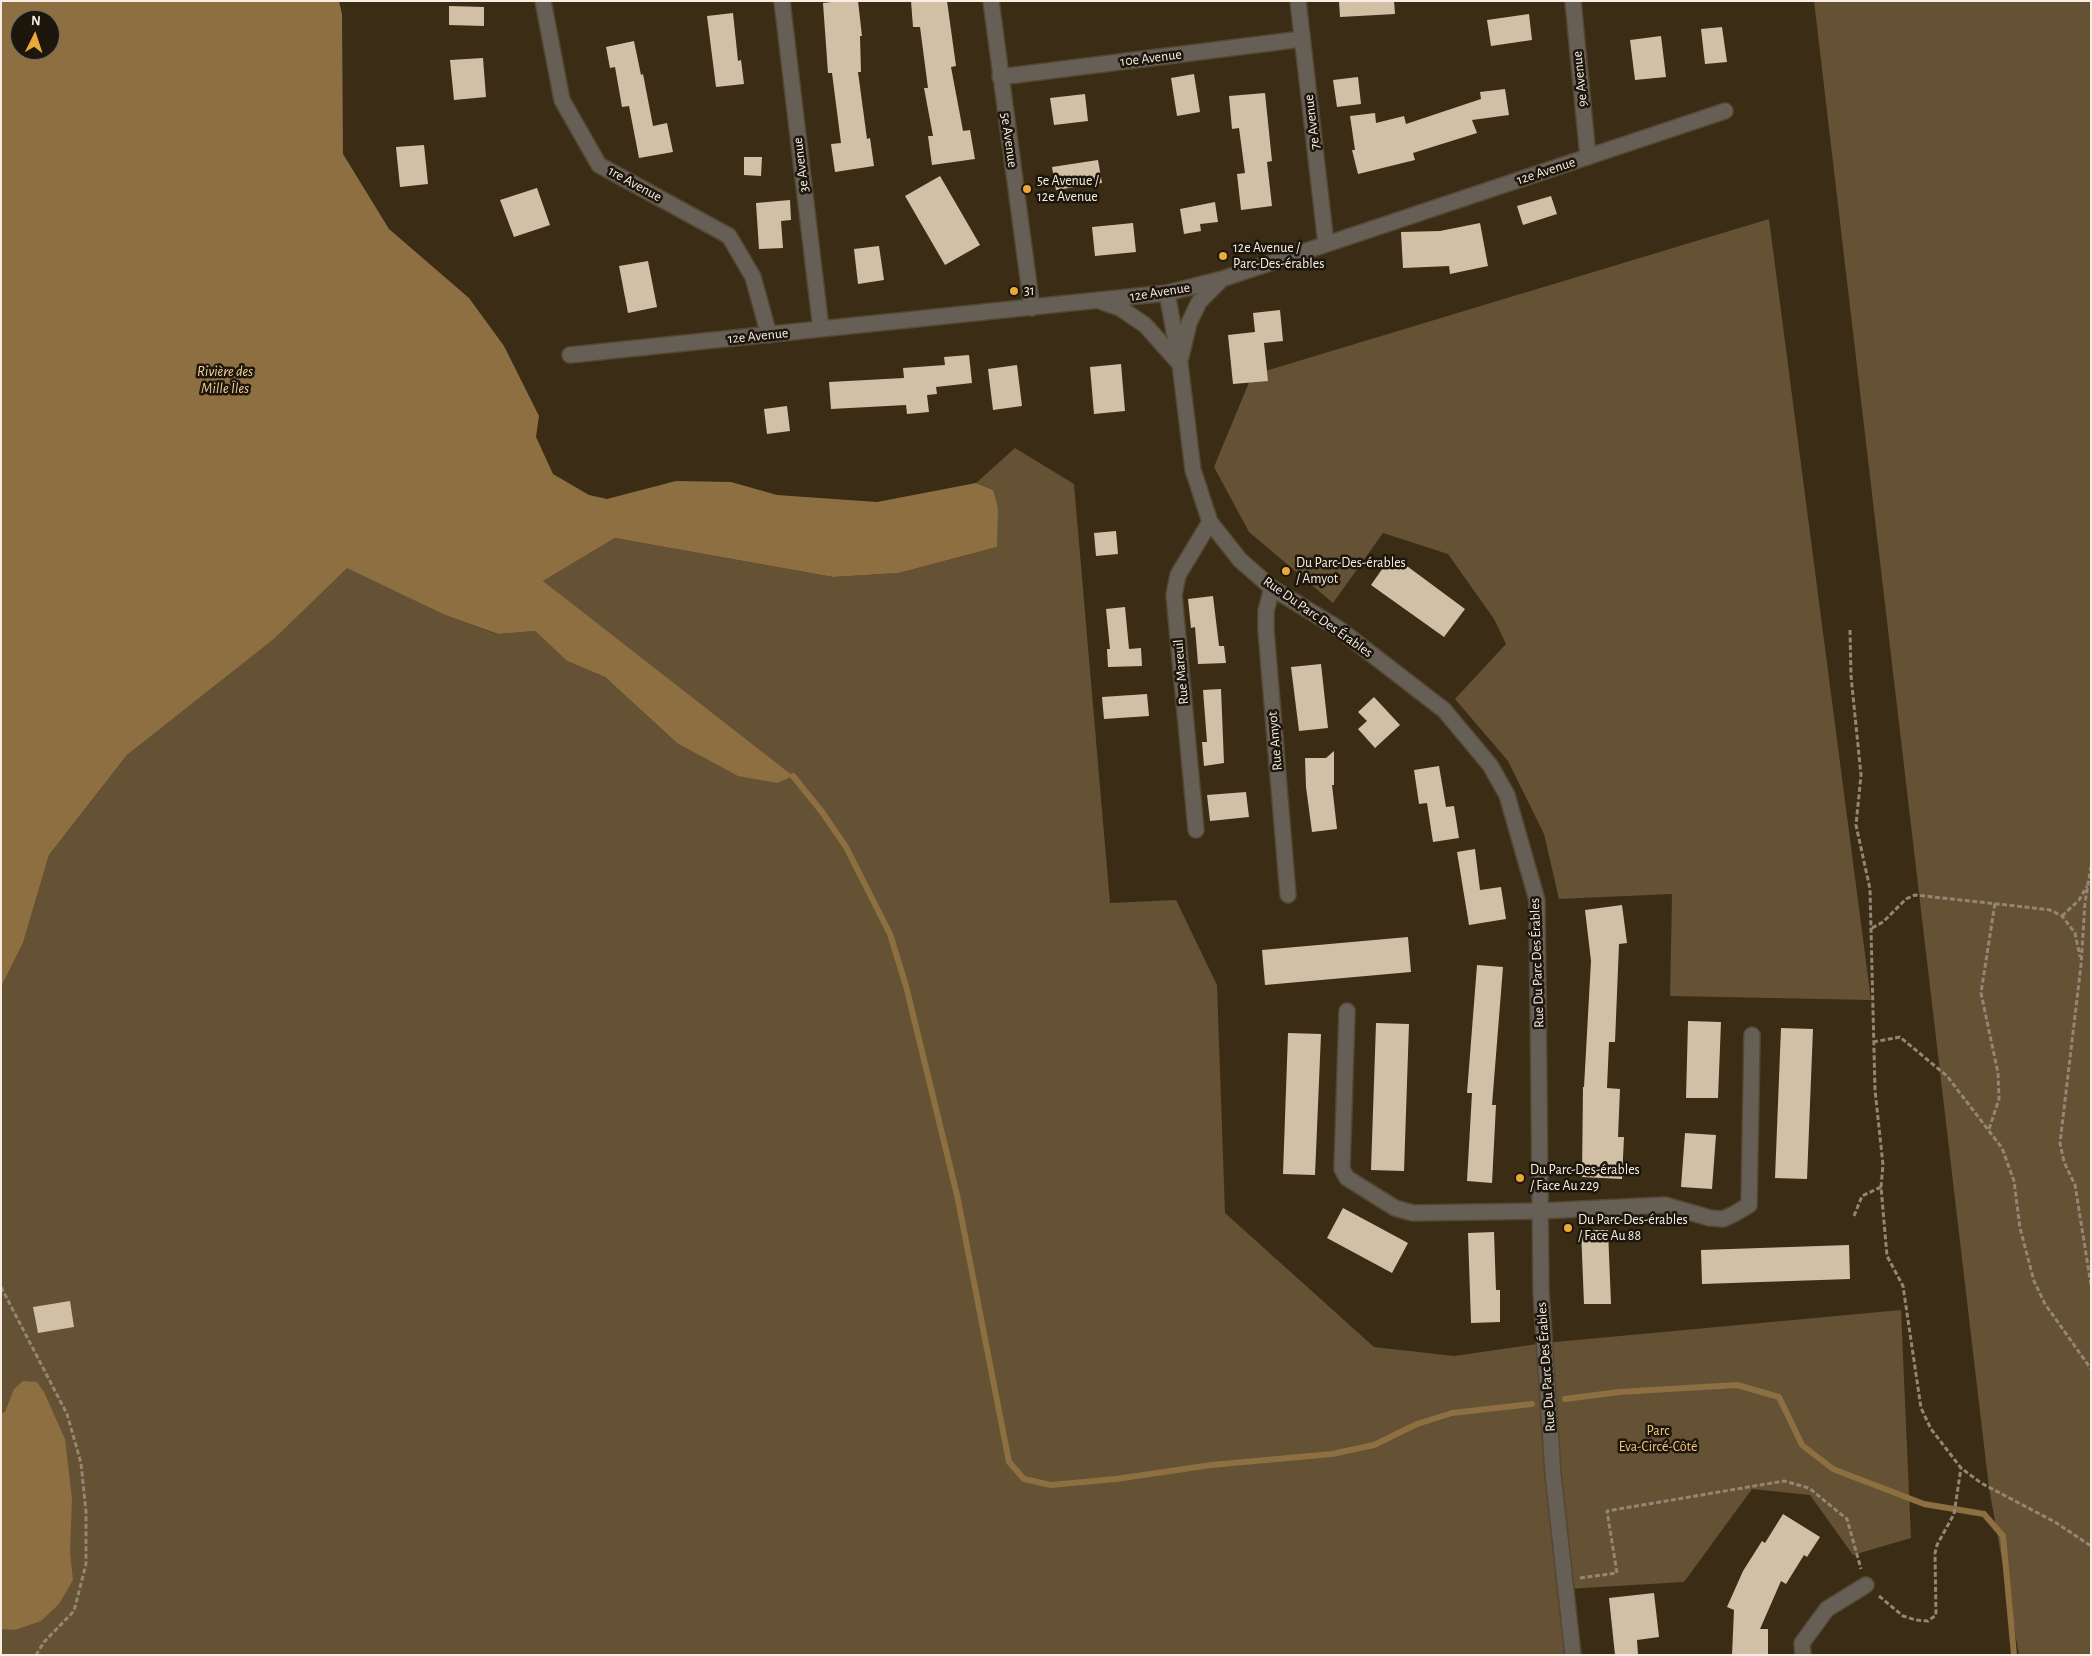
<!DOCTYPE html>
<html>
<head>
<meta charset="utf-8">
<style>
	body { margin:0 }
	#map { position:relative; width:2092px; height:1656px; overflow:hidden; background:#3b2c16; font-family:"Alegreya Sans",sans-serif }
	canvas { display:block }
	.frame { position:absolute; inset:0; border:2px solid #f7eee1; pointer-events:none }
	.north { position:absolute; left:10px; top:10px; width:50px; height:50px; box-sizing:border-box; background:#1c160c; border:1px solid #746c61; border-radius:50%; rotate:4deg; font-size:14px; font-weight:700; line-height:20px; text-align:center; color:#f7eee1 }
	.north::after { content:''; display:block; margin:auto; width:18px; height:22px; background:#eba93a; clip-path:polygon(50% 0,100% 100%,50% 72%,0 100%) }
</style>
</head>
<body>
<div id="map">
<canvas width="2092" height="1656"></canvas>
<div class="frame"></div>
<div class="north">N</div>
</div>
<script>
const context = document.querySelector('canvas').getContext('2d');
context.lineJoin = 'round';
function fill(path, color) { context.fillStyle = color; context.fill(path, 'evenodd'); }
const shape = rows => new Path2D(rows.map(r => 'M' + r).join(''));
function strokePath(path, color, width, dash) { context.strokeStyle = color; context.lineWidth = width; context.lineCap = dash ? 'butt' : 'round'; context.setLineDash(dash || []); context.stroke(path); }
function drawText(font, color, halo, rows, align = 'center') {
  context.font = font + ' "Alegreya Sans",sans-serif'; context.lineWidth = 5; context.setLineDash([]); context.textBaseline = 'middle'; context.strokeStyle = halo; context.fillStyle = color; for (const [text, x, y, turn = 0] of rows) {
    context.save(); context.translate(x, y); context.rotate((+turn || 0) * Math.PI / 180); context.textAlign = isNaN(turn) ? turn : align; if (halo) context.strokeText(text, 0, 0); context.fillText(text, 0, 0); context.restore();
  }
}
const green = shape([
	[1814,1,2091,1,2091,1655,2019,1655,1989,1488],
	[1769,219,1871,1000,1670,996,1672,894,1559,899,1544,834,1508,761,1455,699,1506,644,1494,619,1448,554,1383,533,1333,603,1249,532,1214,467,1252,375],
	[1015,448,1074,484,1110,903,1176,900,1217,985,1225,1213,1374,1347,1454,1356,1544,1343,1901,1310,1911,1538,1853,1555,1810,1495,1752,1489,1684,1582,1567,1589,1573,1655,1,1655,1,987,23,943,49,855,127,755,274,639,347,567,445,615,497,634,535,631,567,661,605,677,677,743,599,627,543,581,615,538,833,577,899,573,997,547,993,490,976,483]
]);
const water = shape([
	[1,1,339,1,342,14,343,154,389,229,469,298,504,346,539,416,536,437,553,474,589,495,607,499,676,481,731,482,777,495,877,502,976,483,993,490,998,508,997,547,899,573,833,577,615,538,543,581,793,776,777,783,738,776,677,743,605,677,567,661,535,631,498,634,445,615,347,568,274,639,127,755,49,855,23,943,1,987],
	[20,20,50,20,50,50,20,50],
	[23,1381,37,1382,44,1392,65,1439,72,1499,70,1552,73,1580,59,1604,41,1621,15,1630,1,1629,1,1414,5,1412,14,1389]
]);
const stream = shape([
	[793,776,822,812,846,847,890,934,906,986,957,1195,1009,1462,1024,1479,1051,1485,1116,1479,1211,1465,1332,1454,1374,1445,1417,1424,1452,1413,1532,1404],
	[1565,1399,1619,1392,1737,1385,1779,1397,1802,1445,1833,1469,1924,1504,1984,1514,2003,1536,2014,1655]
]);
const building = shape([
	[840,1,858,1,862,36,860,36,861,72,858,72,867,139,870,138,874,166,835,172,831,144,841,143,832,73,828,73,823,3],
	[911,1,947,1,956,66,951,67,963,131,970,130,975,159,932,165,928,136,933,136,924,88,928,88,920,27,913,27],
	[1339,1,1394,1,1395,14,1340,17],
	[449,6,484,7,484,26,449,25],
	[733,13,738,61,741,60,744,84,716,87,707,16],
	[1529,14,1532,40,1491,46,1487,20],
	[1722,27,1727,62,1705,64,1701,29],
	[1661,36,1666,77,1635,80,1630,40],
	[634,41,641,75,643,74,653,126,667,123,673,152,639,158,629,106,622,107,615,67,610,68,606,47],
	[483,58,486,97,454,100,450,60],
	[1194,74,1200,112,1177,116,1171,78],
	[1358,77,1361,104,1337,107,1333,80],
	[1505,89,1509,115,1472,120,1477,133,1413,153,1415,160,1358,174,1352,150,1355,150,1350,116,1375,113,1376,123,1404,116,1406,124,1481,99,1480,92],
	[1265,93,1272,161,1267,162,1272,206,1241,210,1237,174,1245,173,1239,128,1232,129,1229,96],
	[1085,94,1088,121,1054,125,1050,98],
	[424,145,428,184,400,187,396,147],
	[744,157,762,157,761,176,744,175],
	[1098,160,1102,183,1056,190,1052,167],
	[940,176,980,245,945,265,905,196],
	[537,188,550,225,514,237,500,200],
	[1551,196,1557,214,1523,225,1517,206],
	[790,200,791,220,781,221,783,248,759,249,756,203],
	[1215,202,1218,222,1200,224,1201,231,1184,234,1180,209],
	[1133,223,1136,252,1095,256,1092,227],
	[1480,223,1488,266,1450,274,1449,266,1403,268,1401,232,1440,231],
	[879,246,884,280,858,284,854,249],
	[648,261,657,307,628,313,619,266],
	[1280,310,1283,341,1264,343,1268,381,1233,384,1228,335,1255,332,1253,313],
	[969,355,972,383,936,387,937,394,927,395,929,412,907,414,906,405,831,409,829,382,904,378,903,368,945,365,944,357],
	[1121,364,1125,411,1094,414,1090,367],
	[1017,365,1022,406,993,410,988,369],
	[787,406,790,431,767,434,764,409],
	[1116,531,1118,554,1096,556,1094,533],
	[1392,555,1465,609,1444,637,1371,585],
	[1213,596,1219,646,1224,646,1226,663,1198,664,1195,627,1191,628,1188,599],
	[1125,607,1129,649,1141,648,1142,666,1108,667,1107,649,1110,649,1106,609],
	[1321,664,1328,728,1299,731,1291,667],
	[1221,689,1224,763,1204,766,1202,742,1207,742,1203,690],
	[1147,694,1149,716,1104,719,1102,697],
	[1374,697,1400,725,1375,748,1358,729,1367,721,1358,712],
	[1334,751,1334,785,1332,785,1337,829,1312,832,1306,787,1305,758,1326,758],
	[1439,766,1446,807,1454,806,1459,838,1433,842,1427,803,1419,804,1414,770],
	[1246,792,1249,817,1210,821,1207,795],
	[1475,849,1480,890,1501,887,1506,919,1469,925,1457,852],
	[1622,905,1627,943,1619,944,1615,1042,1609,1042,1607,1088,1620,1089,1618,1137,1624,1137,1622,1179,1582,1177,1583,1087,1584,1087,1591,961,1585,910],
	[1408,937,1411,972,1265,985,1262,950],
	[1477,965,1503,967,1492,1105,1496,1105,1492,1183,1467,1181,1472,1093,1467,1093],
	[1688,1021,1721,1022,1718,1098,1686,1098],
	[1376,1023,1409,1024,1404,1171,1371,1170],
	[1781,1028,1813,1029,1807,1179,1775,1178],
	[1288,1033,1321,1034,1315,1175,1283,1174],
	[1685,1133,1716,1135,1712,1189,1681,1187],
	[1343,1208,1408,1243,1392,1273,1327,1238],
	[1581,1230,1608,1230,1611,1304,1584,1304],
	[1494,1232,1496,1290,1500,1290,1500,1322,1471,1323,1468,1233],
	[1849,1245,1850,1279,1702,1284,1701,1250],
	[70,1301,74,1327,38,1333,33,1307],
	[1783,1514,1820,1537,1807,1557,1804,1555,1786,1584,1781,1581,1760,1629,1768,1629,1768,1655,1732,1655,1734,1610,1727,1607,1743,1571,1762,1541,1765,1543],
	[1654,1593,1659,1637,1637,1640,1638,1655,1615,1655,1609,1598]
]);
const path = shape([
	[1850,630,1851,676,1861,775,1856,825,1870,889,1875,1090,1883,1165,1881,1187,1887,1256,1903,1286,1921,1408,1931,1429,1961,1468,1981,1483,2055,1522,2091,1546],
	[2091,866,2085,903,2081,965,2060,1143,2064,1162,2075,1185,2091,1285],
	[2062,916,2079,900,2087,886],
	[1872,928,1883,922,1906,899,1915,895,2025,907,2050,910,2062,916,2075,933,2080,957],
	[1873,1042,1900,1037,1947,1076,2002,1148,2014,1181,2020,1228,2034,1281,2045,1304,2091,1369],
	[1989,1129,1999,1099,1998,1073,1981,993,1995,903],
	[1854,1216,1862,1196,1881,1187],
	[1,1287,67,1414,81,1463,86,1512,86,1564,74,1611,44,1642,36,1655],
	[1580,1578,1617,1573,1607,1511,1784,1481,1809,1488,1847,1519,1861,1569],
	[1879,1596,1903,1616,1916,1620,1928,1621,1936,1615,1935,1553,1937,1545,1954,1514,1961,1468]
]);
const minor = shape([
	[543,1,562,100,599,165,729,236,753,277,769,335],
	[782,1,821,329],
	[991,1,1032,308],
	[1298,1,1326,244],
	[1573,1,1588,157],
	[1000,77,1302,39],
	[1167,293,1180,364,1193,470,1210,522,1240,560,1272,588,1339,629,1444,710,1490,765,1507,795,1537,900,1541,1292,1553,1474,1573,1655],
	[1102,302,1120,308,1145,325,1180,364],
	[570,355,1167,293,1222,279,1725,111],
	[1181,357,1189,323,1199,302,1221,280],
	[1272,588,1266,611,1266,630,1288,895],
	[1196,830,1174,595,1178,575,1210,522],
	[1347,1011,1342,1169,1347,1178,1395,1208,1413,1213,1540,1211,1665,1205,1710,1218,1723,1219,1734,1214,1749,1205,1752,1035],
	[1803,1655,1802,1643,1827,1609,1866,1585]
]);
const markers = [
	[1027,189,5,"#eba93a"],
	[1223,256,5,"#eba93a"],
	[1014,291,5,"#eba93a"],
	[1286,571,5,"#eba93a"],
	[1520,1178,5,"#eba93a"],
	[1568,1228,5,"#eba93a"]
];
const streetNames = [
	["10e Avenue",1151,58,-7],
	["9e Avenue",1580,79,-96],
	["7e Avenue",1312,122,-97],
	["5e Avenue",1009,140,82],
	["3e Avenue",801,165,-97],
	["12e Avenue",1546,171,-18],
	["1re Avenue",635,184,29],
	["12e Avenue",1160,292,-9],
	["12e Avenue",758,336,-6],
	["Rue Du Parc Des Érables",1318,617,35],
	["Rue Mareuil",1181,672,-95],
	["Rue Amyot",1275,741,-95],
	["Rue Du Parc Des Érables",1537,963,-92],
	["Rue Du Parc Des Érables",1546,1367,-94]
];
const poiNames = [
	["5e Avenue /",1037,181],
	["12e Avenue",1037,197],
	["12e Avenue /",1233,248],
	["Parc-Des-érables",1233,264],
	["31",1024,291],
	["Du Parc-Des-érables",1296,563],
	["/ Amyot",1296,579],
	["Du Parc-Des-érables",1530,1170],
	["/ Face Au 229",1530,1186],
	["Du Parc-Des-érables",1578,1220],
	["/ Face Au 88",1578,1236]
];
const parkNames = [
	["Parc",1658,1431],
	["Eva-Circé-Côté",1658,1447]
];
const waterNames = [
	["Rivière des",225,371],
	["Mille Îles",225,388]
];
fill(green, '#655133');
fill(water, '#8d6f41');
strokePath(stream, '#8d6f41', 6);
fill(building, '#d2c0a6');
strokePath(minor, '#554732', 18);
strokePath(path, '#928674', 3, [5, 2.5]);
strokePath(minor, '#665f55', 15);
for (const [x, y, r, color] of markers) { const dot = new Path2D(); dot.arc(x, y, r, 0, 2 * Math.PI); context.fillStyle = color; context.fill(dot); strokePath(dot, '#1c160c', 2); }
drawText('14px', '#f7eee1', '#1c160c', streetNames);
drawText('14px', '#f7eee1', '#1c160c', poiNames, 'left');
drawText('14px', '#f7c680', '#1c160c', parkNames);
drawText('italic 15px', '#fad39c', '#1c160c', waterNames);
</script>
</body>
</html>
